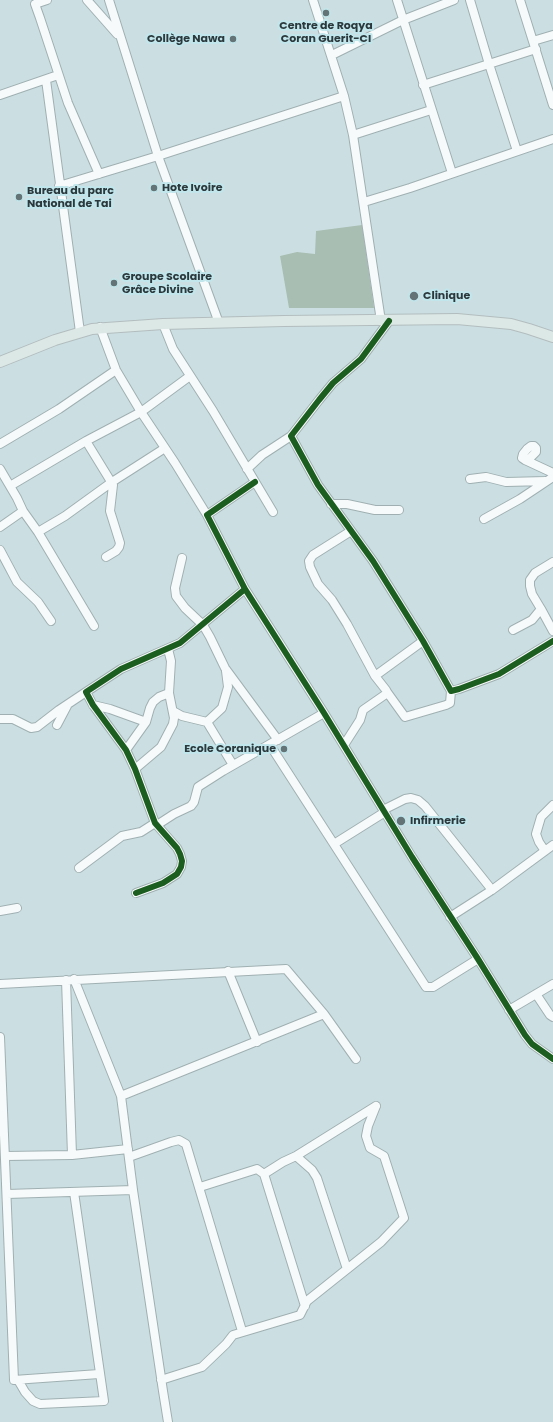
<!DOCTYPE html>
<html>
<head>
<meta charset="utf-8">
<style>
	body { margin:0 }
	canvas { display:block; background:#cbdfe2 }
</style>
</head>
<body>
<canvas width="553" height="1422"></canvas>
<script>
const context = document.querySelector('canvas').getContext('2d');
context.lineJoin = 'round';
function fill(path, color) { context.fillStyle = color; context.fill(path, 'evenodd'); }
const shape = rows => new Path2D(rows.map(r => 'M' + r).join(''));
function strokePath(path, color, width, dash) { context.strokeStyle = color; context.lineWidth = width; context.lineCap = dash ? 'butt' : 'round'; context.setLineDash(dash || []); context.stroke(path); }
function drawText(font, color, halo, rows, align = 'center') {
  context.font = font + ' Poppins,sans-serif'; context.lineWidth = 4; context.setLineDash([]); context.textBaseline = 'middle'; context.strokeStyle = halo; context.fillStyle = color; for (const [text, x, y, turn = 0] of rows) {
    context.save(); context.translate(x, y); context.rotate((+turn || 0) * Math.PI / 180); context.textAlign = isNaN(turn) ? turn : align; if (halo) context.strokeText(text, 0, 0); context.fillText(text, 0, 0); context.restore();
  }
}
const forest = shape([
	[362,225,374,308,289,308,280,256,297,252,315,254,316,231]
]);
const minor = shape([
	[47,0,35,4,40,18,68,103,99,174],
	[87,0,117,34],
	[109,0,158,156,219,323],
	[313,0,344,96,353,135,381,321],
	[397,0,452,173],
	[470,0,489,64,517,151],
	[520,0,553,105],
	[533,41,553,35],
	[332,55,403,20,454,0],
	[46,80,80,332],
	[423,85,536,49],
	[0,95,58,75],
	[353,135,431,110],
	[59,186,158,156,344,96],
	[364,202,410,188,553,139],
	[389,321,361,359,333,383,319,400,291,436,318,485,373,561,423,641,451,691,459,689,499,674,553,641],
	[163,324,173,349,213,411,273,512],
	[100,327,116,370,141,412,175,463,207,515],
	[86,441,113,485,110,511,120,543,119,547,116,551,106,557],
	[0,444,59,409,116,370],
	[527,461,536,452,536,448,534,446,531,446,527,449,523,454,522,458,525,460,553,473],
	[0,469,17,498,23,511],
	[247,469,262,455,291,436],
	[470,479,486,477,506,482,546,481],
	[10,486,86,441,141,412,190,376],
	[331,504,347,504,375,510,399,510],
	[484,519,520,499,553,477],
	[0,527,23,511,38,532,94,626],
	[351,531,313,555,309,561,310,567,318,584,332,600,347,624,375,676,386,690,387,692,405,717,446,705,450,703,451,691],
	[38,532,65,516,112,482,165,448],
	[0,550,17,582,38,602,51,621],
	[182,558,175,588,176,596,185,608,203,625,210,637,225,668,278,740],
	[245,589,324,713,412,857,478,959,525,1035,532,1044,553,1059],
	[541,609,553,631],
	[513,630,532,620,541,609,532,594,530,586,530,580,535,573,553,562],
	[375,676,423,641],
	[93,705,110,709,146,722],
	[173,711,182,716,207,722,233,765],
	[0,719,13,719,31,728,37,727,59,710,86,692],
	[207,722,222,708,228,687,226,671],
	[57,725,67,706],
	[270,745,426,987,433,987,478,959],
	[344,745,360,720,363,710,386,694,387,692],
	[126,750,146,722,150,708,153,702,159,697,169,693],
	[135,769,161,747,173,724,174,718,169,693,171,661,168,649],
	[383,810,405,799,411,798,418,800,425,806,492,890],
	[157,825,174,814,191,806,194,802,198,787,201,785,223,771,324,713],
	[334,844,385,812],
	[545,851,539,842,536,834,541,817,553,805],
	[79,868,122,836,141,832,155,823],
	[136,893,163,883,177,874,181,867,182,861,180,854,177,848,155,823,135,769,126,750,93,705,86,692,121,669,180,643,245,589,207,515,255,482],
	[0,911,17,908],
	[450,917,492,890,553,845],
	[228,971,257,1042],
	[74,979,121,1096,133,1190],
	[66,980,72,1155],
	[0,984,286,969,324,1014,356,1059],
	[536,994,550,1015,553,1017],
	[509,1010,553,984],
	[0,1037,14,1380,99,1374],
	[121,1096,324,1014],
	[6,1156,72,1155,128,1149],
	[296,1156,312,1170,317,1178,347,1269],
	[129,1157,171,1142,179,1140,186,1144,242,1331],
	[264,1174,305,1306],
	[200,1187,257,1169,264,1174,283,1162,296,1156,376,1106],
	[7,1194,133,1190,163,1391,168,1422],
	[18,1380,25,1392,33,1401,40,1404,104,1401,74,1192],
	[161,1380,202,1367,226,1344,233,1335,300,1315,307,1301,381,1242,404,1218,384,1156,370,1148,366,1136,368,1126,376,1106]
]);
const major = shape([
	[0,362,55,340,92,329,163,324,284,321,457,319,511,324,529,329,553,337]
]);
const cycleway = shape([
	[389,321,361,359,333,383,319,400,291,436,318,485,373,561,423,641,451,691,459,689,499,674,553,641],
	[245,589,324,713,412,857,478,959,525,1035,532,1044,553,1059],
	[136,893,163,883,177,874,181,867,182,861,180,854,177,848,155,823,135,769,126,750,93,705,86,692,121,669,180,643,245,589,207,515,255,482]
]);
const markers = [
	[326,13,4,"#637376"],
	[233,39,4,"#637376"],
	[154,188,4,"#637376"],
	[19,197,4,"#637376"],
	[114,283,4,"#637376"],
	[414,296,5,"#637376"],
	[284,749,4,"#637376"],
	[401,821,5,"#637376"]
];
const poiNames = [
	["Centre de Roqya",326,26,"center"],
	["Coran Guerit-CI",326,39,"center"],
	["Collège Nawa",225,39,"right"],
	["Hote Ivoire",162,188],
	["Bureau du parc",27,191],
	["National de Tai",27,204],
	["Groupe Scolaire",122,277],
	["Grâce Divine",122,290],
	["Clinique",423,296],
	["Ecole Coranique",276,749,"right"],
	["Infirmerie",410,821]
];
fill(forest, '#a9beb2');
strokePath(minor, '#a0b0b2', 10);
strokePath(major, '#b3bdbf', 12);
strokePath(minor, '#f7fafb', 8);
strokePath(major, '#dbe8e5', 10);
strokePath(cycleway, '#1b5e20', 6);
for (const [x, y, r, color] of markers) { const dot = new Path2D(); dot.arc(x, y, r, 0, 2 * Math.PI); context.fillStyle = color; context.fill(dot); strokePath(dot, '#c1e6ec', 1.5); }
drawText('bold 11px', '#2b393c', '#c1e6ec', poiNames, 'left');
</script>
</body>
</html>
